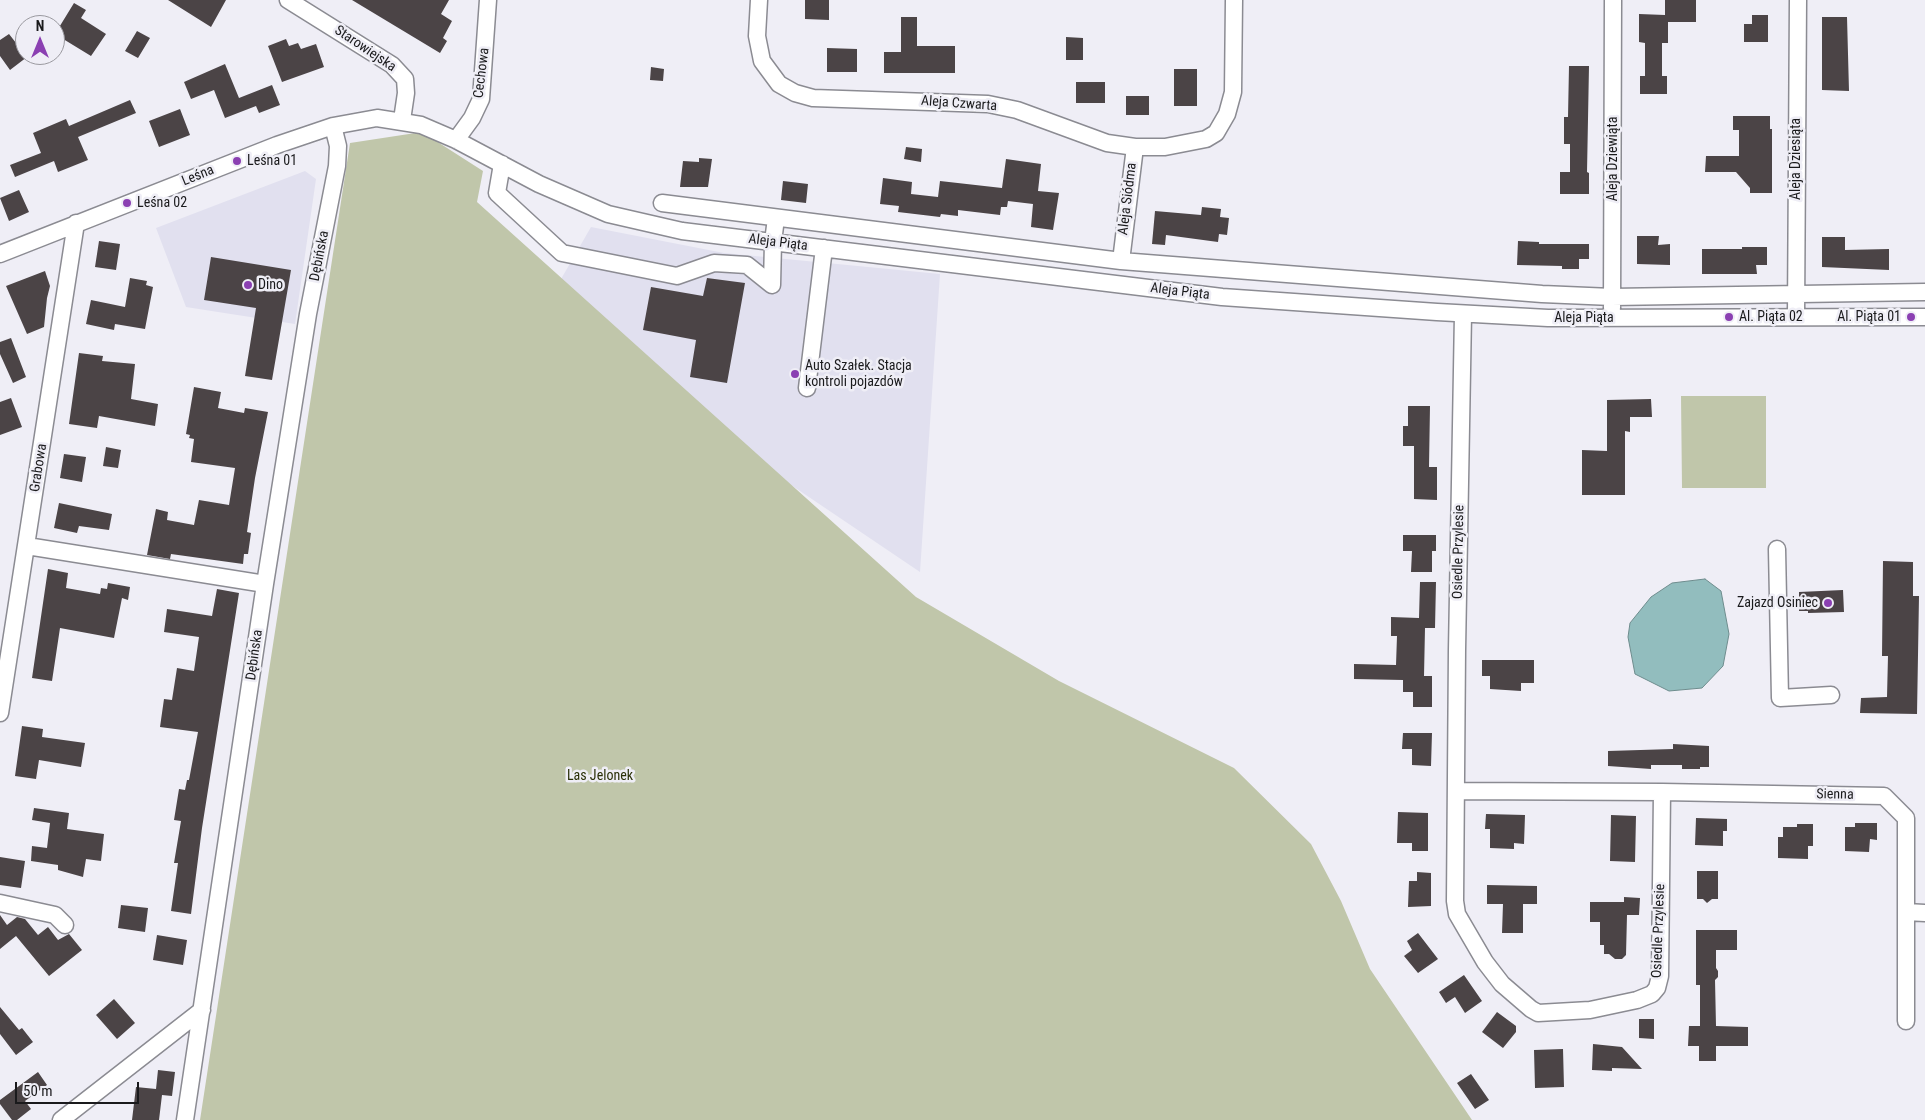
<!DOCTYPE html>
<html>
<head>
<meta charset="utf-8">
<style>
	body { margin:0 }
	#map { position:relative; width:1925px; height:1120px; overflow:hidden; background:#efeef6; font-family:"Roboto Condensed",sans-serif }
	canvas { display:block }
	.north { position:absolute; left:15px; top:15px; width:50px; height:50px; box-sizing:border-box; background:#efeef6; border:1px solid #9a999f; border-radius:50%; rotate:0deg; font-size:14px; font-weight:700; line-height:20px; text-align:center; color:#1a1a1c }
	.north::after { content:''; display:block; margin:auto; width:18px; height:22px; background:#8b40b2; clip-path:polygon(50% 0,100% 100%,50% 72%,0 100%) }
	.scale { position:absolute; left:15px; top:1082px; width:124px; height:22px; box-sizing:border-box; border:2px solid #1a1a1c; border-top:0; padding-left:6px; font-size:15px; line-height:18px; white-space:nowrap; color:#1a1a1c; -webkit-text-stroke:4px #efeef6; paint-order:stroke }
</style>
</head>
<body>
<div id="map">
<canvas width="1925" height="1120"></canvas>
<div class="north">N</div>
<div class="scale">50 m</div>
</div>
<script>
const context = document.querySelector('canvas').getContext('2d');
context.lineJoin = 'round';
function fill(path, color) { context.fillStyle = color; context.fill(path, 'evenodd'); }
const shape = rows => new Path2D(rows.map(r => 'M' + r).join(''));
function strokePath(path, color, width, dash) { context.strokeStyle = color; context.lineWidth = width; context.lineCap = dash ? 'butt' : 'round'; context.setLineDash(dash || []); context.stroke(path); }
function drawText(font, color, halo, rows, align = 'center') {
  context.font = font + ' "Roboto Condensed",sans-serif'; context.lineWidth = 5; context.setLineDash([]); context.textBaseline = 'middle'; context.strokeStyle = halo; context.fillStyle = color; for (const [text, x, y, turn = 0] of rows) {
    context.save(); context.translate(x, y); context.rotate((+turn || 0) * Math.PI / 180); context.textAlign = isNaN(turn) ? turn : align; if (halo) context.strokeText(text, 0, 0); context.fillText(text, 0, 0); context.restore();
  }
}
const built = shape([
	[305,171,316,179,295,324,186,307,156,228],
	[591,227,724,253,940,274,920,572,757,462,557,286]
]);
const green = shape([
	[422,132,483,171,477,202,916,597,1059,681,1234,768,1311,844,1341,901,1370,969,1472,1120,200,1120,350,143],
	[1681,396,1766,396,1766,488,1682,488]
]);
const water = shape([
	[1705,579,1721,591,1729,634,1723,666,1702,688,1669,691,1635,674,1628,637,1630,623,1651,597,1672,583,1705,579]
]);
const building = shape([
	[168,0,226,0,211,27],
	[352,0,449,0,441,14,452,21,443,38,447,41,440,53],
	[805,0,829,0,829,20,805,19],
	[1665,0,1696,0,1696,22,1668,22,1668,43,1662,43,1662,76,1667,76,1667,94,1640,94,1640,76,1645,76,1645,43,1639,42,1639,14,1665,15],
	[74,3,86,10,81,18,106,34,91,56,55,34],
	[1752,15,1768,15,1768,42,1744,42,1744,24,1752,24],
	[901,17,917,17,917,46,955,46,955,73,884,73,884,52,901,52],
	[1822,17,1847,17,1849,91,1822,90],
	[137,31,150,38,138,58,125,51],
	[9,34,27,57,10,70,0,56,0,40],
	[1066,37,1083,38,1083,60,1066,60],
	[286,39,289,46,298,43,301,49,316,44,324,67,282,82,268,46],
	[827,48,857,49,857,72,827,72],
	[225,64,239,98,272,85,280,105,259,113,256,106,225,118,214,90,191,99,184,82],
	[1569,66,1589,66,1587,172,1589,173,1589,194,1560,194,1560,172,1570,172,1570,144,1564,144,1564,117,1568,117],
	[651,67,664,69,663,81,650,80],
	[1174,69,1197,69,1197,106,1174,106],
	[1076,82,1105,82,1105,103,1076,103],
	[1126,96,1149,96,1149,115,1126,115],
	[130,100,136,113,78,137,88,160,58,172,54,161,15,177,10,165,41,153,33,133,66,119,69,126],
	[180,109,190,135,159,147,149,121],
	[1733,116,1770,116,1770,129,1772,129,1772,193,1750,193,1750,188,1736,172,1705,172,1706,156,1739,156,1739,130,1733,130],
	[906,147,922,149,921,162,904,159],
	[699,158,712,159,708,187,680,187,683,161,699,162],
	[1006,159,1041,164,1038,191,1059,193,1053,230,1031,227,1033,204,1008,201,1007,207,1001,207,1000,215,958,210,958,216,941,214,940,217,898,212,899,206,880,204,883,178,912,182,911,194,938,197,940,181,1002,188],
	[783,181,808,184,806,203,781,200],
	[19,190,29,212,9,221,0,198],
	[1202,207,1221,209,1220,217,1229,218,1227,235,1219,234,1218,242,1166,235,1165,245,1152,244,1155,211,1201,215],
	[1637,236,1659,236,1658,245,1670,244,1670,265,1637,264],
	[1822,237,1845,237,1845,250,1889,249,1889,270,1822,267],
	[99,241,120,244,116,270,95,267],
	[1518,241,1539,242,1539,244,1589,244,1589,259,1579,259,1579,269,1562,269,1562,266,1517,265],
	[1742,247,1767,247,1767,265,1756,265,1757,274,1702,274,1702,249,1742,249],
	[211,257,291,270,272,380,245,376,256,308,204,300],
	[45,271,50,286,47,298,44,327,27,334,6,286],
	[130,278,147,281,146,285,153,287,145,329,115,324,114,330,86,324,91,300,125,307],
	[707,278,745,283,727,383,690,377,696,340,643,330,651,287,703,296],
	[11,338,26,377,13,383,0,354,0,342],
	[79,353,103,356,102,361,135,364,131,399,158,404,155,426,99,416,97,428,69,424],
	[194,387,221,392,218,408,244,413,245,408,268,412,255,478,247,532,251,533,248,554,244,554,243,564,171,554,170,559,147,555,156,509,168,512,167,520,194,525,199,500,229,505,235,468,191,462,194,439,189,438,190,435,186,434],
	[11,398,22,427,0,435,0,402],
	[1651,399,1652,417,1630,417,1630,432,1625,431,1625,495,1582,495,1582,450,1607,451,1607,400],
	[1408,406,1430,406,1429,467,1437,467,1437,500,1414,499,1414,446,1403,446,1403,426,1408,426],
	[106,447,121,450,118,468,103,466],
	[64,454,86,457,82,482,60,478],
	[59,503,112,514,109,530,79,526,77,533,54,528],
	[1403,535,1436,535,1436,551,1432,551,1432,572,1411,572,1412,551,1403,551],
	[1883,561,1913,562,1913,596,1919,596,1917,714,1860,713,1861,698,1887,697,1888,656,1882,656],
	[48,569,68,573,66,588,100,594,101,588,107,589,108,583,130,587,128,600,122,598,114,638,60,628,52,681,32,678],
	[1420,582,1436,582,1435,628,1425,628,1424,676,1432,676,1432,707,1413,707,1413,692,1403,692,1403,680,1354,679,1354,664,1396,665,1397,636,1391,636,1391,617,1419,618],
	[217,589,239,593,202,828,191,914,171,911,178,863,174,863,181,821,174,820,179,789,185,790,187,780,189,780,198,732,160,727,164,699,172,700,177,668,194,671,199,637,164,632,167,609,212,616],
	[1843,590,1844,612,1808,613,1808,611,1799,611,1799,592],
	[1482,660,1534,660,1534,683,1521,683,1521,691,1490,689,1490,676,1482,676],
	[22,726,43,729,42,737,85,743,81,767,39,760,36,779,15,776],
	[1403,733,1432,733,1431,766,1412,765,1412,749,1402,749],
	[1673,744,1709,746,1709,767,1700,767,1700,769,1682,769,1682,765,1651,765,1651,769,1608,766,1608,751,1673,749],
	[34,808,69,813,67,829,104,834,101,861,86,859,83,877,58,870,58,865,31,861,32,846,47,848,50,823,32,820],
	[1398,812,1428,813,1428,851,1412,851,1412,843,1397,843],
	[1486,814,1525,815,1524,844,1514,843,1514,849,1490,848,1490,829,1485,829],
	[1611,815,1636,816,1635,862,1610,861],
	[1696,818,1727,819,1727,831,1723,831,1723,846,1695,845],
	[1855,823,1877,823,1877,840,1870,839,1869,852,1845,851,1845,827,1855,827],
	[1797,824,1813,824,1813,846,1808,846,1808,859,1778,858,1778,837,1783,837,1783,827,1797,827],
	[0,857,25,861,21,888,0,885],
	[1697,871,1718,871,1718,899,1712,899,1707,903,1703,899,1697,899],
	[1417,872,1431,873,1431,906,1408,907,1409,881,1417,881],
	[1487,885,1537,886,1537,904,1523,904,1523,933,1502,933,1503,904,1487,904],
	[1624,897,1640,898,1639,915,1627,915,1626,955,1622,959,1615,959,1609,954,1604,954,1604,945,1600,945,1600,922,1590,922,1590,902,1624,902],
	[121,905,148,908,145,932,118,928],
	[0,915,7,925,17,917,25,919,38,935,48,927,58,940,69,934,82,950,49,976,16,936,0,949],
	[1696,930,1737,930,1737,950,1716,950,1716,968,1718,971,1718,977,1715,980,1716,1026,1748,1027,1748,1046,1716,1046,1716,1061,1699,1061,1699,1046,1688,1046,1689,1026,1700,1026,1700,985,1696,985],
	[1418,933,1438,959,1418,973,1404,956,1412,950,1407,941],
	[157,935,187,940,183,965,153,960],
	[1464,975,1482,1001,1465,1013,1455,997,1446,1003,1439,992],
	[114,999,135,1023,117,1039,96,1015],
	[0,1007,19,1030,22,1028,33,1042,16,1055,0,1034],
	[1497,1012,1516,1026,1516,1032,1503,1048,1482,1032],
	[1639,1019,1654,1019,1654,1039,1639,1038],
	[1593,1044,1622,1047,1642,1069,1612,1068,1612,1071,1592,1070],
	[1563,1049,1564,1087,1535,1088,1534,1050],
	[158,1070,175,1072,172,1096,162,1095,159,1120,132,1120,136,1087,156,1089],
	[38,1072,47,1085,25,1101,31,1109,17,1120,12,1120,0,1104,0,1100],
	[1471,1074,1489,1100,1475,1109,1457,1083]
]);
const minor = shape([
	[288,0,392,65,405,79,406,93,402,120],
	[759,0,757,36,762,61,779,84,795,93,813,98,988,104,1017,110,1107,143,1135,147],
	[456,140,472,118,481,99,488,0],
	[502,164,497,193,562,253,677,276,714,263,747,265,772,285,773,242,776,218],
	[662,203,1121,261,1542,294,1612,297,1925,292],
	[0,254,277,145,333,126,377,118,421,125,456,140,539,184,608,214,682,231,1222,297,1437,312,1548,318,1925,317],
	[1121,261,1135,147,1165,147,1206,139,1216,133,1227,114,1233,92,1234,0],
	[1612,308,1613,0],
	[1796,317,1798,0],
	[807,388,824,248],
	[27,546,265,584],
	[1777,549,1780,698,1831,695],
	[0,713,76,223],
	[1457,791,1662,792,1660,976,1657,988,1652,994,1637,1000,1590,1010,1538,1013,1531,1009,1502,984,1485,962,1457,914,1455,901,1457,650,1463,314],
	[1662,792,1884,796,1906,818,1906,1021],
	[0,903,55,915,65,925],
	[1906,912,1925,913],
	[61,1120,202,1010],
	[185,1120,265,584,308,314,337,166,338,146,333,126]
]);
const markers = [
	[237,161,5,"#8b40b2"],
	[127,203,5,"#8b40b2"],
	[248,285,5,"#8b40b2"],
	[1729,317,5,"#8b40b2"],
	[1911,317,5,"#8b40b2"],
	[795,374,5,"#8b40b2"],
	[1828,603,5,"#8b40b2"]
];
const streetNames = [
	["Starowiejska",365,49,34],
	["Cechowa",482,73,-83],
	["Aleja Czwarta",959,104,4],
	["Aleja Dziewiąta",1613,159,-90],
	["Aleja Dziesiąta",1796,159,-90],
	["Leśna",198,176,-22],
	["Aleja Siódma",1128,199,-83],
	["Aleja Piąta",778,243,7],
	["Dębińska",320,256,-79],
	["Aleja Piąta",1180,292,7],
	["Aleja Piąta",1584,318],
	["Grabowa",39,468,-81],
	["Osiedle Przylesie",1459,552,-89],
	["Dębińska",255,655,-82],
	["Sienna",1835,795,1],
	["Osiedle Przylesie",1659,931,-88]
];
const poiNames = [
	["Leśna 01",247,161],
	["Leśna 02",137,203],
	["Dino",258,285],
	["Al. Piąta 02",1739,317],
	["Al. Piąta 01",1901,317,"right"],
	["Auto Szałek. Stacja",805,366],
	["kontroli pojazdów",805,382],
	["Zajazd Osiniec",1818,603,"right"]
];
const parkNames = [
	["Las Jelonek",600,776]
];
fill(built, '#e1e0ef');
fill(green, '#c0c6aa');
fill(water, '#92bdbe');
strokePath(water, '#6e8c8d', 1);
fill(building, '#4b4446');
strokePath(minor, '#8b8b92', 19);
strokePath(minor, '#fff', 16);
for (const [x, y, r, color] of markers) { const dot = new Path2D(); dot.arc(x, y, r, 0, 2 * Math.PI); context.fillStyle = color; context.fill(dot); strokePath(dot, '#efeef6', 2); }
drawText('14px', '#1a1a1c', '#efeef6', streetNames);
drawText('14px', '#1a1a1c', '#efeef6', poiNames, 'left');
drawText('14px', '#2a3007', '#efeef6', parkNames);
</script>
</body>
</html>
